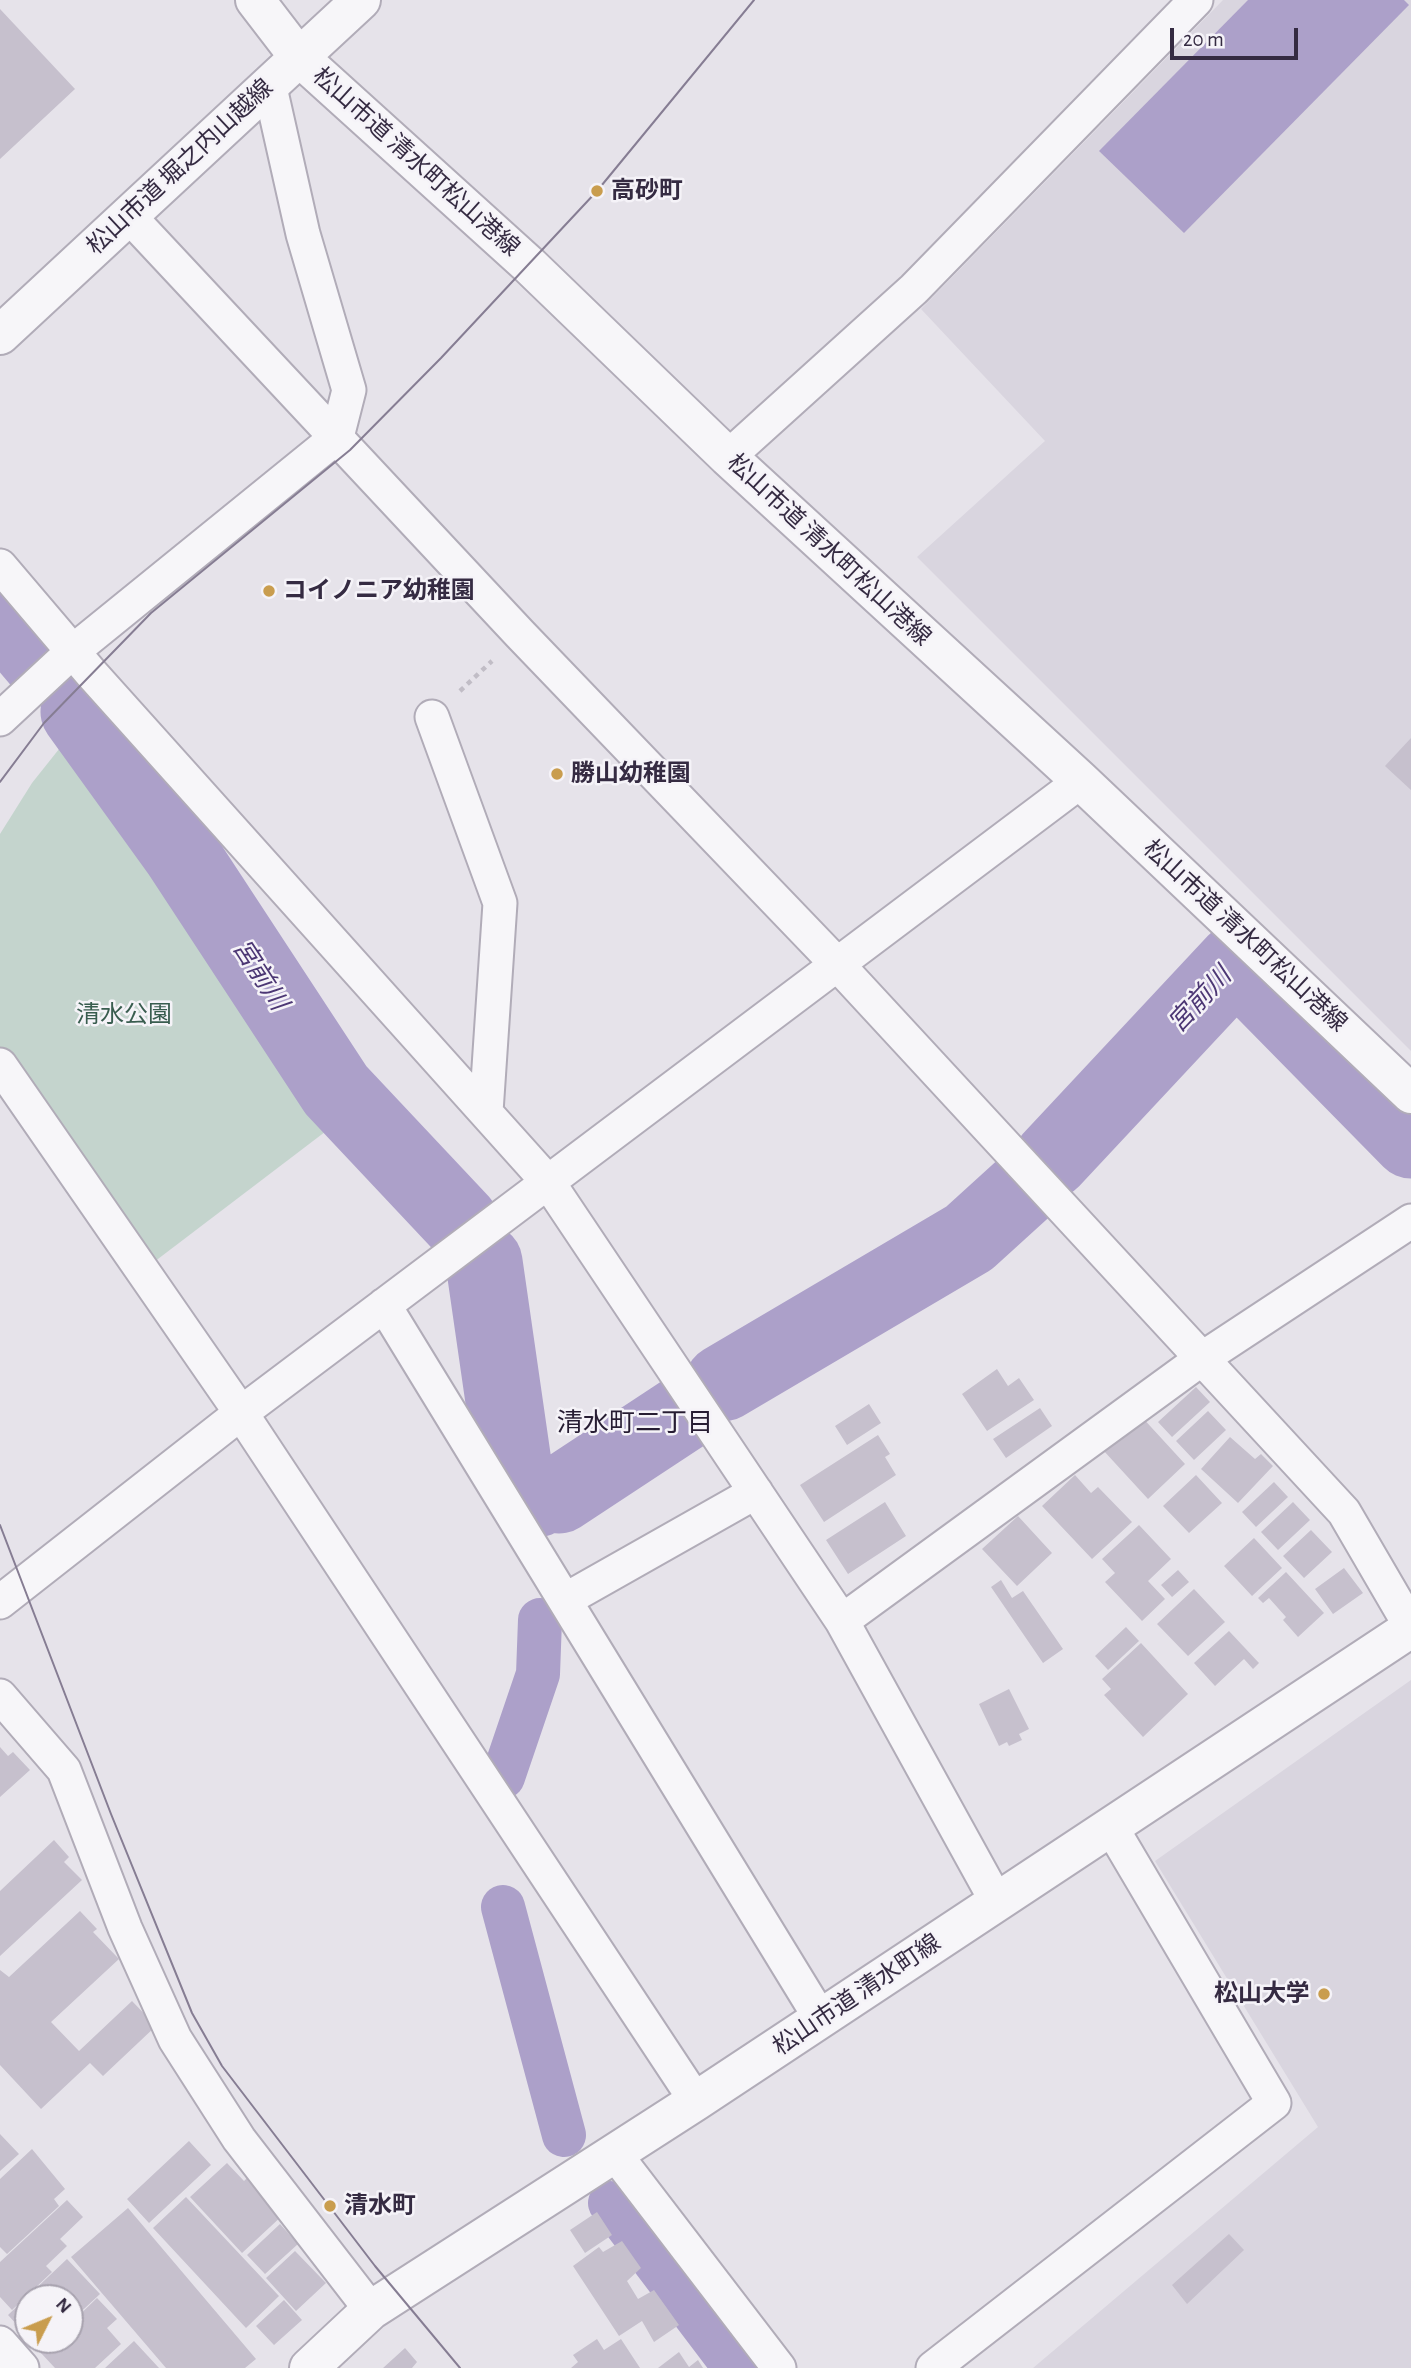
<!DOCTYPE html>
<html>
<head>
<meta charset="utf-8">
<style>
	body { margin:0 }
	#map { position:relative; width:1411px; height:2368px; overflow:hidden; background:#e6e3ea; font-family:"Alegreya Sans",sans-serif }
	canvas { display:block }
	.north { position:absolute; left:14px; top:2284px; width:70px; height:70px; box-sizing:border-box; background:#f5f3f8; border:2px solid #a8a3af; border-radius:50%; rotate:47deg; font-size:19px; font-weight:700; line-height:28px; text-align:center; color:#352b42 }
	.north::after { content:''; display:block; margin:auto; width:24px; height:32px; background:#c99d4e; clip-path:polygon(50% 0,100% 100%,50% 72%,0 100%) }
	.scale { position:absolute; left:1170px; top:28px; width:128px; height:32px; box-sizing:border-box; border:4px solid #352b42; border-top:0; padding-left:9px; font-size:21px; line-height:24px; white-space:nowrap; color:#352b42; -webkit-text-stroke:5px #f5f3f8; paint-order:stroke }
</style>
</head>
<body>
<div id="map">
<canvas width="1411" height="2368"></canvas>
<div class="north">N</div>
<div class="scale">20 m</div>
</div>
<script>
const context = document.querySelector('canvas').getContext('2d');
context.lineJoin = 'round';
function fill(path, color) { context.fillStyle = color; context.fill(path, 'evenodd'); }
const shape = rows => new Path2D(rows.map(r => 'M' + r).join(''));
function strokePath(path, color, width, dash) { context.strokeStyle = color; context.lineWidth = width; context.lineCap = dash ? 'butt' : 'round'; context.setLineDash(dash || []); context.stroke(path); }
function drawText(font, color, halo, rows, align = 'center') {
  context.font = font + ' "Alegreya Sans","Noto Sans JP",sans-serif'; context.lineWidth = 5; context.setLineDash([]); context.textBaseline = 'middle'; context.strokeStyle = halo; context.fillStyle = color; for (const [text, x, y, turn = 0] of rows) {
    context.save(); context.translate(x, y); context.rotate((+turn || 0) * Math.PI / 180); context.textAlign = isNaN(turn) ? turn : align; if (halo) context.strokeText(text, 0, 0); context.fillText(text, 0, 0); context.restore();
  }
}
const built = shape([
	[1223,0,1411,0,1411,1051,917,557,1045,441,921,309],
	[1411,1680,1411,2368,1033,2368,1318,2127,1155,1861]
]);
const green = shape([
	[75,729,342,1119,154,1262,0,1051,0,834,32,783]
]);
const water = shape([
	[1248,0,1404,0,1409,5,1184,233,1099,151]
]);
const canal = shape([
	[515,1477,524,1520],
	[503,1777,538,1674,540,1620],
	[503,1907,564,2135],
	[610,2203,735,2368]
]);
const river = shape([
	[0,613,44,665],
	[79,712,180,852,336,1090,461,1223],
	[1051,1160,1236,962,1411,1140],
	[484,1262,515,1477,537,1499],
	[723,1383,969,1238,1024,1188],
	[559,1495,682,1414]
]);
const building = shape([
	[0,9,75,89,0,159],
	[1411,738,1411,790,1385,766],
	[997,1369,1008,1386,1019,1378,1034,1400,987,1431,962,1394],
	[1196,1387,1210,1402,1172,1437,1158,1422],
	[869,1404,881,1423,847,1445,835,1426],
	[1040,1408,1052,1426,1006,1458,993,1439],
	[1208,1411,1226,1430,1194,1460,1176,1441],
	[1140,1415,1185,1464,1148,1499,1103,1450],
	[878,1435,890,1454,885,1457,896,1475,824,1522,800,1485],
	[1230,1437,1255,1459,1261,1454,1273,1466,1238,1503,1201,1469],
	[1075,1475,1091,1493,1098,1487,1132,1522,1092,1559,1042,1506],
	[1196,1475,1222,1503,1189,1533,1163,1506],
	[1274,1482,1288,1497,1256,1527,1242,1512],
	[885,1502,906,1536,848,1574,826,1540],
	[1293,1502,1310,1520,1278,1550,1261,1532],
	[1018,1516,1052,1553,1017,1586,982,1549],
	[1139,1525,1171,1559,1148,1581,1165,1599,1142,1621,1105,1582,1115,1573,1102,1559],
	[1311,1530,1332,1552,1304,1578,1283,1556],
	[1254,1538,1282,1568,1252,1596,1224,1566],
	[1344,1568,1363,1593,1333,1614,1315,1589],
	[1178,1570,1189,1582,1172,1597,1161,1585],
	[1286,1572,1324,1613,1298,1637,1283,1620,1286,1617,1269,1598,1263,1603,1258,1598],
	[1001,1580,1012,1598,1023,1591,1063,1649,1043,1663,991,1587],
	[1194,1589,1225,1622,1188,1656,1157,1624],
	[1126,1627,1139,1641,1108,1670,1095,1656],
	[1229,1631,1259,1663,1253,1669,1244,1659,1215,1686,1194,1663],
	[1141,1643,1188,1694,1143,1737,1104,1695,1111,1689,1102,1679],
	[1009,1689,1029,1729,1019,1734,1022,1740,1009,1746,1007,1742,999,1746,979,1704],
	[0,1747,8,1756,13,1752,30,1770,0,1797],
	[54,1840,69,1857,64,1862,82,1880,0,1956,0,1891],
	[80,1911,97,1929,93,1932,119,1959,51,2022,79,2051,132,2001,156,2026,103,2076,90,2063,41,2109,0,2065,0,1970,9,1977],
	[0,2134,19,2154,0,2171],
	[189,2141,211,2165,149,2223,127,2199],
	[32,2149,65,2189,54,2199,59,2206,7,2254,0,2247,0,2179],
	[227,2163,244,2181,249,2176,284,2214,242,2253,190,2197],
	[186,2197,279,2296,246,2328,153,2228],
	[67,2200,83,2217,60,2239,67,2246,46,2266,52,2272,12,2310,0,2297,0,2262],
	[128,2208,256,2359,245,2368,166,2368,71,2257],
	[597,2212,612,2235,585,2253,570,2230],
	[280,2224,298,2244,265,2274,247,2255],
	[1229,2234,1244,2250,1187,2304,1172,2285],
	[622,2241,641,2268,627,2281,638,2299,654,2290,679,2325,654,2342,642,2321,619,2336,573,2266,599,2247,603,2252],
	[295,2251,326,2283,296,2311,266,2278],
	[67,2259,100,2294,70,2322,70,2298,28,2298,28,2337,8,2315],
	[97,2298,117,2319,107,2328,121,2344,95,2368,55,2368,40,2352,53,2340,70,2340,70,2324],
	[284,2300,302,2320,274,2345,256,2326],
	[597,2339,604,2350,621,2339,640,2368,571,2368,578,2362,573,2355],
	[31,2340,51,2340,40,2350],
	[134,2341,159,2368,105,2368],
	[405,2348,417,2362,412,2368,383,2368],
	[679,2352,689,2367,698,2360,703,2368,658,2368]
]);
const path = shape([
	[460,691,492,661]
]);
const minor = shape([
	[128,215,520,634,837,964,1344,1512,1411,1627],
	[728,457,914,289,1196,0],
	[0,566,91,673,548,1182,842,1621,997,1902],
	[432,717,500,903,486,1112],
	[0,719,72,652,337,437,349,390,303,234,269,83],
	[0,1065,241,1413,696,2101],
	[384,1305,821,2019],
	[565,1600,756,1492],
	[0,1602,241,1413,1081,781],
	[842,1621,1200,1360,1411,1221],
	[0,1696,64,1770,125,1928,175,2039,239,2139,371,2310],
	[615,2154,779,2368],
	[0,2343,22,2368],
	[933,2368,1274,2103,1111,1827]
]);
const tertiary = shape([
	[255,0,298,56,529,265,728,457,1081,781,1411,1094],
	[0,335,361,0],
	[309,2368,371,2310,696,2101,1411,1628]
]);
const tram = shape([
	[0,782,44,723,151,613,350,450,441,358,597,191,754,0],
	[0,1525,111,1814,192,2013,222,2066,375,2266,460,2368]
]);
const markers = [
	[597,191,7,"#c99d4e"],
	[269,591,7,"#c99d4e"],
	[557,774,7,"#c99d4e"],
	[1324,1994,7,"#c99d4e"],
	[330,2206,7,"#c99d4e"]
];
const streetNames = [
	["松山市道 清水町松山港線",416,162,42],
	["松山市道 堀之内山越線",180,167,-43],
	["松山市道 清水町松山港線",829,550,43],
	["松山市道 清水町松山港線",1245,936,43],
	["松山市道 清水町線",857,1995,-34]
];
const poiNames = [
	["高砂町",611,191],
	["コイノニア幼稚園",283,591],
	["勝山幼稚園",571,774],
	["松山大学",1310,1994,"right"],
	["清水町",344,2206]
];
const parkNames = [
	["清水公園",124,1015]
];
const waterNames = [
	["宮前川",260,975,57],
	["宮前川",1200,1000,-47]
];
const neighbourhoodNames = [
	["清水町二丁目",635,1423]
];
fill(built, '#d9d5df');
fill(green, '#c4d4cd');
fill(water, '#aca0c9');
strokePath(canal, '#aca0c9', 44);
strokePath(river, '#aca0c9', 77);
fill(building, '#c6c0cd');
strokePath(minor, '#b1acb8', 37);
strokePath(tertiary, '#b1acb8', 42);
strokePath(path, '#c1bdc6', 4.5, [5, 5]);
strokePath(minor, '#f7f6f9', 33);
strokePath(tertiary, '#f7f6f9', 38);
strokePath(tram, '#867d93', 2);
for (const [x, y, r, color] of markers) { const dot = new Path2D(); dot.arc(x, y, r, 0, 2 * Math.PI); context.fillStyle = color; context.fill(dot); strokePath(dot, '#f5f3f8', 2.5); }
drawText('24px', '#352b42', '#f5f3f8', streetNames);
drawText('bold 24px', '#352b42', '#f5f3f8', poiNames, 'left');
drawText('24px', '#395d4f', '#f5f3f8', parkNames);
drawText('italic 26px', '#4c3774', '#f5f3f8', waterNames);
drawText('26px', '#271d33', '#f5f3f8', neighbourhoodNames);
</script>
</body>
</html>
